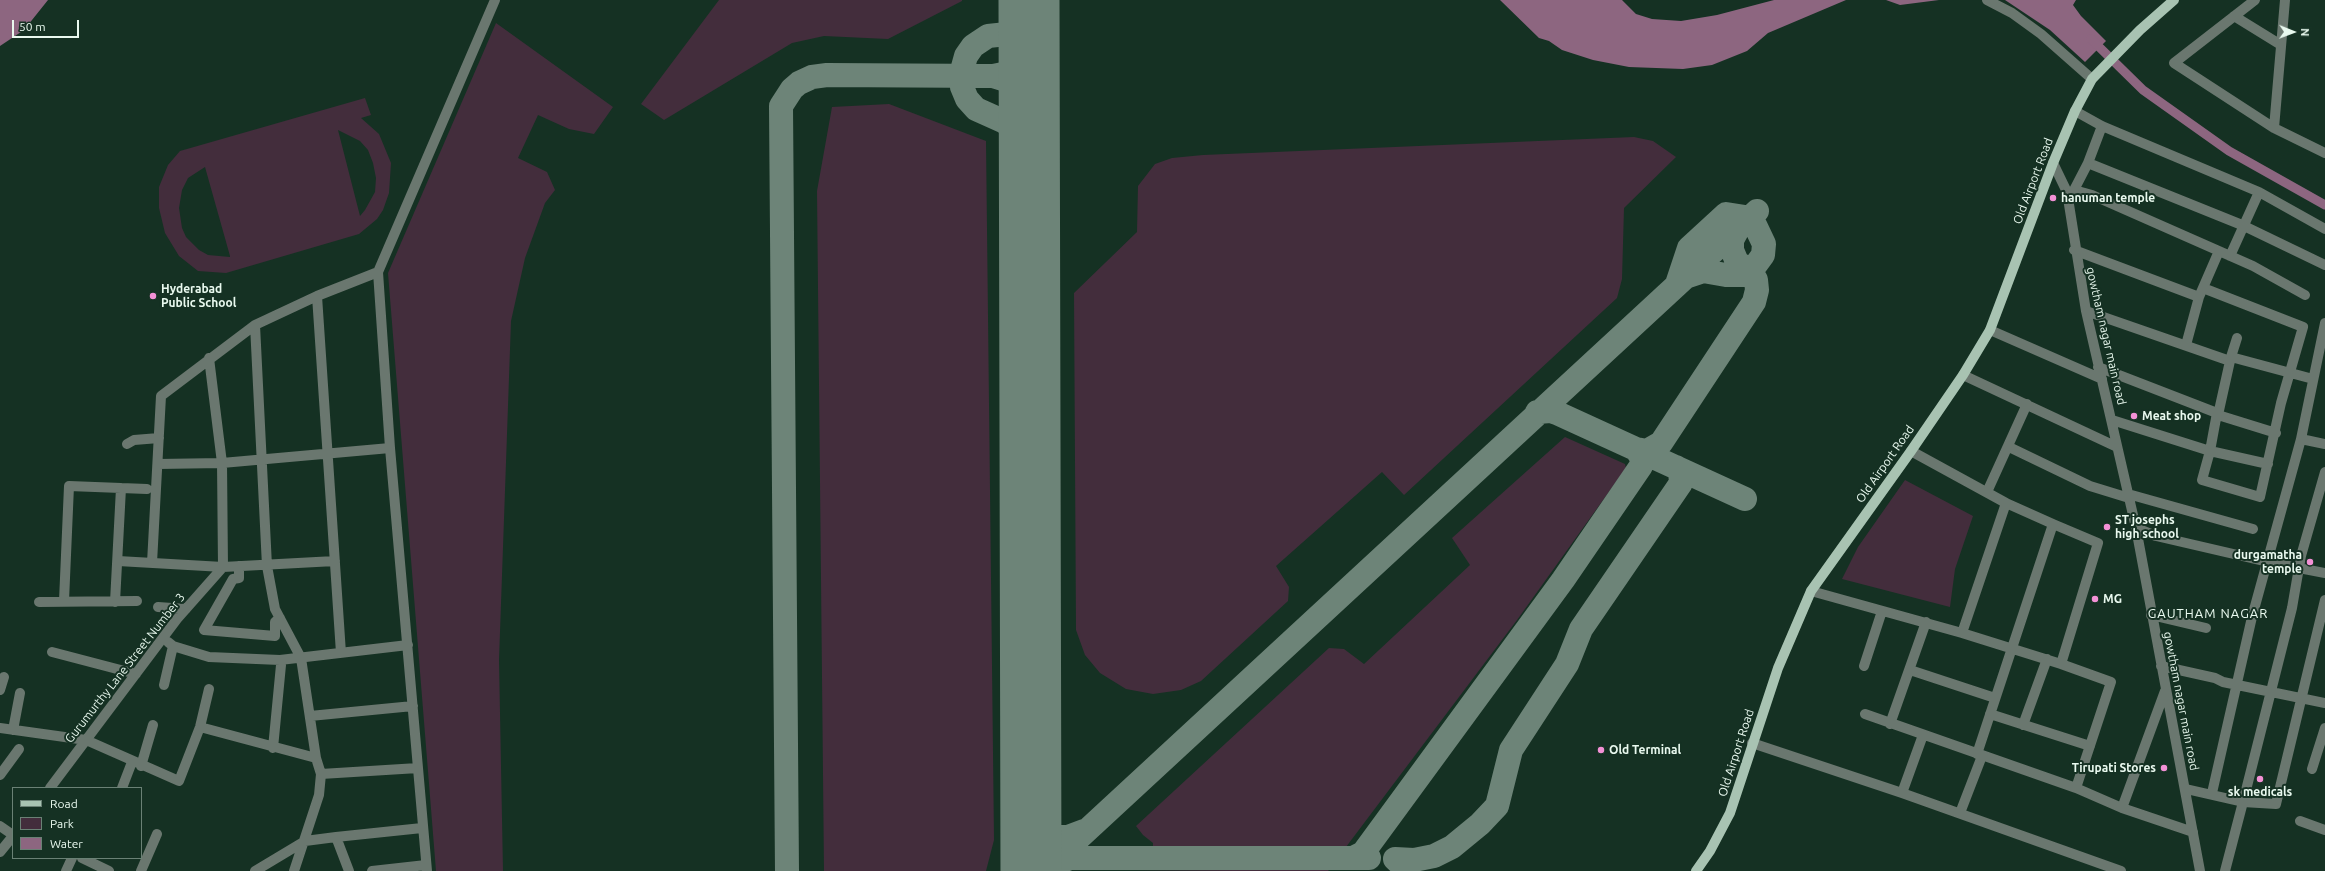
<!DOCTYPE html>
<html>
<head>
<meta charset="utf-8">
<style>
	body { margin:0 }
	#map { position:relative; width:2325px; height:871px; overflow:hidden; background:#153123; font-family:Ubuntu,sans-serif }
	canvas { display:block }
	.legend { position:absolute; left:12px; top:787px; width:130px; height:72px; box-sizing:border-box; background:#153123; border:1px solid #6a8175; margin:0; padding:5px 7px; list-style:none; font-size:12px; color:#e9f9ef }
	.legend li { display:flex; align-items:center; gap:8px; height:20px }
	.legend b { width:20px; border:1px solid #6a8175 }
	.north { position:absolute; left:2273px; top:12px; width:40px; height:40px; -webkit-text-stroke:3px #153123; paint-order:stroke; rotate:91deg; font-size:11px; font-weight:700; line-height:16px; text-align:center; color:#e9f9ef }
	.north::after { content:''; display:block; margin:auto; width:14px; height:18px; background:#e9f9ef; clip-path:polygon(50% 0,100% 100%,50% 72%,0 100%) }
	.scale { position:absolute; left:12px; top:20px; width:67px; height:18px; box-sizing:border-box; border:2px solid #e9f9ef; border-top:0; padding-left:5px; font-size:12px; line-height:14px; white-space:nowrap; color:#e9f9ef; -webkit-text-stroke:3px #153123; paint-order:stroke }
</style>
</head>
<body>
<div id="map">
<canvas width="2325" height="871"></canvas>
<ul class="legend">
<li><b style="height:5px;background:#a8c3b2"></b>Road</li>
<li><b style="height:11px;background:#432d3c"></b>Park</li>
<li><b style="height:11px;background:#8d6680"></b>Water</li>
</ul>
<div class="north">N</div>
<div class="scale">50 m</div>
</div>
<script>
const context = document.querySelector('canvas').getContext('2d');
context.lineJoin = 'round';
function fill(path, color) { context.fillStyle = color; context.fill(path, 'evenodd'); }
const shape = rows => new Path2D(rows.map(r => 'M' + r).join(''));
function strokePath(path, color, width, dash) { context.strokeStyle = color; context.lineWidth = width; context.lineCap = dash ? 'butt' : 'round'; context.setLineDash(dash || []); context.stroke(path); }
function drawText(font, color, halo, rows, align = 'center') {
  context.font = font + ' Ubuntu,sans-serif'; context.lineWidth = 4; context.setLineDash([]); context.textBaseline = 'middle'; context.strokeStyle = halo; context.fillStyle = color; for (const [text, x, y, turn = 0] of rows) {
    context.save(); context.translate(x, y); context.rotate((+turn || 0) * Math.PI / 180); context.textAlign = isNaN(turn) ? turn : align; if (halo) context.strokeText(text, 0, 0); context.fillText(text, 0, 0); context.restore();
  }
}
const green = shape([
	[719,0,962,0,962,1,888,39,824,36,792,43,664,120,641,104],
	[496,23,613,107,594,134,569,129,538,115,518,158,547,172,555,190,545,203,525,258,511,321,499,660,503,871,436,871,388,273],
	[365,98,371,115,361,118,379,134,391,163,389,193,383,210,377,219,359,234,226,273,198,271,179,256,165,233,159,208,159,187,168,165,180,151],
	[338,130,360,141,368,150,373,163,376,178,375,192,365,210,360,216],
	[205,167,230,256,230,257,208,255,199,250,186,237,182,228,179,208,182,190,188,178],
	[889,104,986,141,994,840,986,871,824,871,817,191,832,107],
	[1634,137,1653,141,1676,157,1624,208,1622,279,1617,298,1404,495,1382,472,1276,566,1289,587,1288,601,1201,681,1181,690,1153,694,1126,689,1100,673,1085,655,1076,630,1074,293,1137,232,1138,186,1155,164,1172,158,1203,155],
	[1565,437,1625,464,1626,468,1517,620,1346,847,1153,847,1153,843,1143,835,1136,826,1329,648,1344,649,1364,664,1470,565,1452,538],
	[1905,480,1973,516,1955,569,1950,607,1842,579,1858,547],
	[1330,869,1328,871,1133,871,1134,871]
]);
const water = shape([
	[0,0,48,0,24,30,0,46],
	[1500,0,1622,0,1636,14,1652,19,1681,21,1717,15,1774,0,1846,0,1768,33,1747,51,1712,65,1683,69,1629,67,1593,60,1562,50,1549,41,1539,38],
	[1886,0,1939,0,1900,5],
	[2005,0,2076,0,2073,5,2081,16,2106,41,2085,62,2050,30]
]);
const canal = shape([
	[2091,39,2143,90,2229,151,2325,205]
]);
const taxiway = shape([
	[993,76,1006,80,1017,88,1025,97,1030,110],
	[1030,166,1023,143,1014,131,1005,122,976,109,967,99,962,87,961,74,966,56,973,46,988,36,1007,34,1021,37,1032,45,1043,62,1044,83,1030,160],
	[1677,284,1689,248,1726,214,1745,217,1755,225,1764,244,1763,255,1752,270,1744,275,1726,275,1703,271,1685,277],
	[1537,412,1551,411,1557,413,1745,499],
	[1636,449,1647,451,1661,443,1754,302,1757,290,1756,280,1752,273,1737,262,1732,250,1732,240,1738,229],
	[1030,807,1038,823,1046,832,1056,837,1068,837,1084,831],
	[1353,858,1363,853,1563,580,1641,466,1642,458,1636,449],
	[1048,867,1070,858,1369,858],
	[787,871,781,106,792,89,799,83,812,77,827,75,993,76,1003,74,1020,63,1030,43],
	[1043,871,1757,211],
	[1408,871,1395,859,1414,860,1434,856,1452,847,1480,824,1497,806,1511,750,1567,664,1581,629,1681,483,1680,471,1676,467]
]);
const runway = shape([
	[1029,0,1031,871]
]);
const minor = shape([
	[1987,0,2012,13,2041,34,2092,79],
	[2255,0,2174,63,2274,128,2325,153],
	[2234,16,2281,45],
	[2075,111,2102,126,2259,192,2325,229],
	[2102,126,2088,163,2242,225,2325,265],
	[2274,128,2285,0],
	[2053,163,2067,192,2086,311,2136,528,2200,871],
	[2088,163,2074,190,2092,195,2253,266,2305,295],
	[2074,250,2199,297],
	[2230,256,2259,192],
	[317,296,341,653],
	[2086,311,2230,361,2218,415,2276,433],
	[255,325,267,566,275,609,301,658,316,758,321,774,319,795,294,871],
	[1990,330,2102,379],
	[2186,345,2199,297,2219,251],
	[2231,357,2237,338],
	[2230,361,2231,357,2313,379],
	[2098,367,2217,413,2210,451,2202,480,2260,497,2281,403,2303,327,2203,288],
	[1963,375,2117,447],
	[2112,420,2210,451,2268,464],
	[2301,439,2325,444],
	[127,444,134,440,159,438],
	[2009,447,2090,486,2129,498],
	[1911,451,2006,503,1962,633,2061,664],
	[158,464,222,463,390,448],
	[2325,472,2301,556,2292,608,2243,802,2276,804,2325,600],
	[1987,492,2027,404],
	[2128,494,2253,529],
	[2053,524,2098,543,2061,664,2111,682,2076,788],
	[2136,528,2156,536,2268,562,2325,573],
	[118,561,223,567,335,561],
	[152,563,161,396,255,325,317,296,378,272],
	[239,566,239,578,233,579,204,630,275,636,275,622,280,618],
	[1811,591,1962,633],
	[64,601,69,486,147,489],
	[39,602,137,601],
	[115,602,121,488],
	[158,607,186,609],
	[2151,615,2206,628],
	[173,646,209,657,280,660,408,645],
	[52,652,136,674],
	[1864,666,1882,611],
	[2161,666,2215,678,2223,682,2325,703],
	[1910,670,1995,698],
	[164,685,173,646,168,642],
	[0,690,4,677],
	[2165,691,2122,808,2193,832],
	[1865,714,2076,788,2122,808],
	[1990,714,2090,746],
	[310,716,413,706],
	[1890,724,1926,622],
	[2023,725,2047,659],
	[200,727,316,758],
	[0,728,86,740,179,781,200,727,209,689],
	[13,730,20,693],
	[1752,743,1902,793,2121,871],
	[273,748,281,665],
	[1977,754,2053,524,2006,503],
	[141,766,153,725],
	[2312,769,2325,728],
	[321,774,418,768],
	[0,775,19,749],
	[50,788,177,619,223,567,222,463,209,358],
	[122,788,132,762],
	[2186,789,2243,802,2225,871],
	[1902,793,1923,735],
	[2212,793,2252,617,2301,439,2325,323],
	[1960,813,1982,756],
	[2300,821,2325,830],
	[0,826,13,835],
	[336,837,422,828],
	[0,852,13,836],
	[82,858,109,871],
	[66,871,72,858],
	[141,871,157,834],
	[255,871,305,841,336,837,349,871],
	[372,871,426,865],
	[427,871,390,448,378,272,495,0]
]);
const major = shape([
	[1696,871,1710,851,1730,813,1778,668,1811,591,1911,451,1963,375,1990,330,2053,163,2075,111,2092,79,2140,30,2174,0]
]);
const markers = [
	[2053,198,4,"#f391d6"],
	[153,296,4,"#f391d6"],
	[2134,416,4,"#f391d6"],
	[2107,527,4,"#f391d6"],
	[2310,562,4,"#f391d6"],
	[2095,599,4,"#f391d6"],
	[1601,750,4,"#f391d6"],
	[2164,768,4,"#f391d6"],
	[2260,779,4,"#f391d6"]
];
const streetNames = [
	["Old Airport Road",2033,181,-69],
	["gowtham nagar main road",2106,336,77],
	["Old Airport Road",1885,464,-55],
	["Gurumurthy Lane Street Number 3",125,668,-52],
	["gowtham nagar main road",2181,701,79],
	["Old Airport Road",1736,753,-72]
];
const poiNames = [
	["hanuman temple",2061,198],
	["Hyderabad",161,289],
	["Public School",161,303],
	["Meat shop",2142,416],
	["ST josephs",2115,520],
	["high school",2115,534],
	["durgamatha",2302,555,"right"],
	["temple",2302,569,"right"],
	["MG",2103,599],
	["Old Terminal",1609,750],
	["Tirupati Stores",2156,768,"right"],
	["sk medicals",2260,792,"center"]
];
const neighbourhoodNames = [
	["GAUTHAM NAGAR",2208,614]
];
fill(green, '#432d3c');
fill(water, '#8d6680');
strokePath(canal, '#8d6680', 9);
strokePath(taxiway, '#6d8478', 24);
strokePath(runway, '#6d8478', 61);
strokePath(minor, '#6a776f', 10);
strokePath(major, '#a8c3b2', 10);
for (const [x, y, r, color] of markers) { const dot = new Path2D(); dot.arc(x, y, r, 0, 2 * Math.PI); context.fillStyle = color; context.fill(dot); strokePath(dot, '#153123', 1.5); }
drawText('12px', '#e9f9ef', '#153123', streetNames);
drawText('bold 12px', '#e9f9ef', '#153123', poiNames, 'left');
context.letterSpacing = '1px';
drawText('13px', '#e9f9ef', '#153123', neighbourhoodNames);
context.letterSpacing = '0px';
</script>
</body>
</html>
